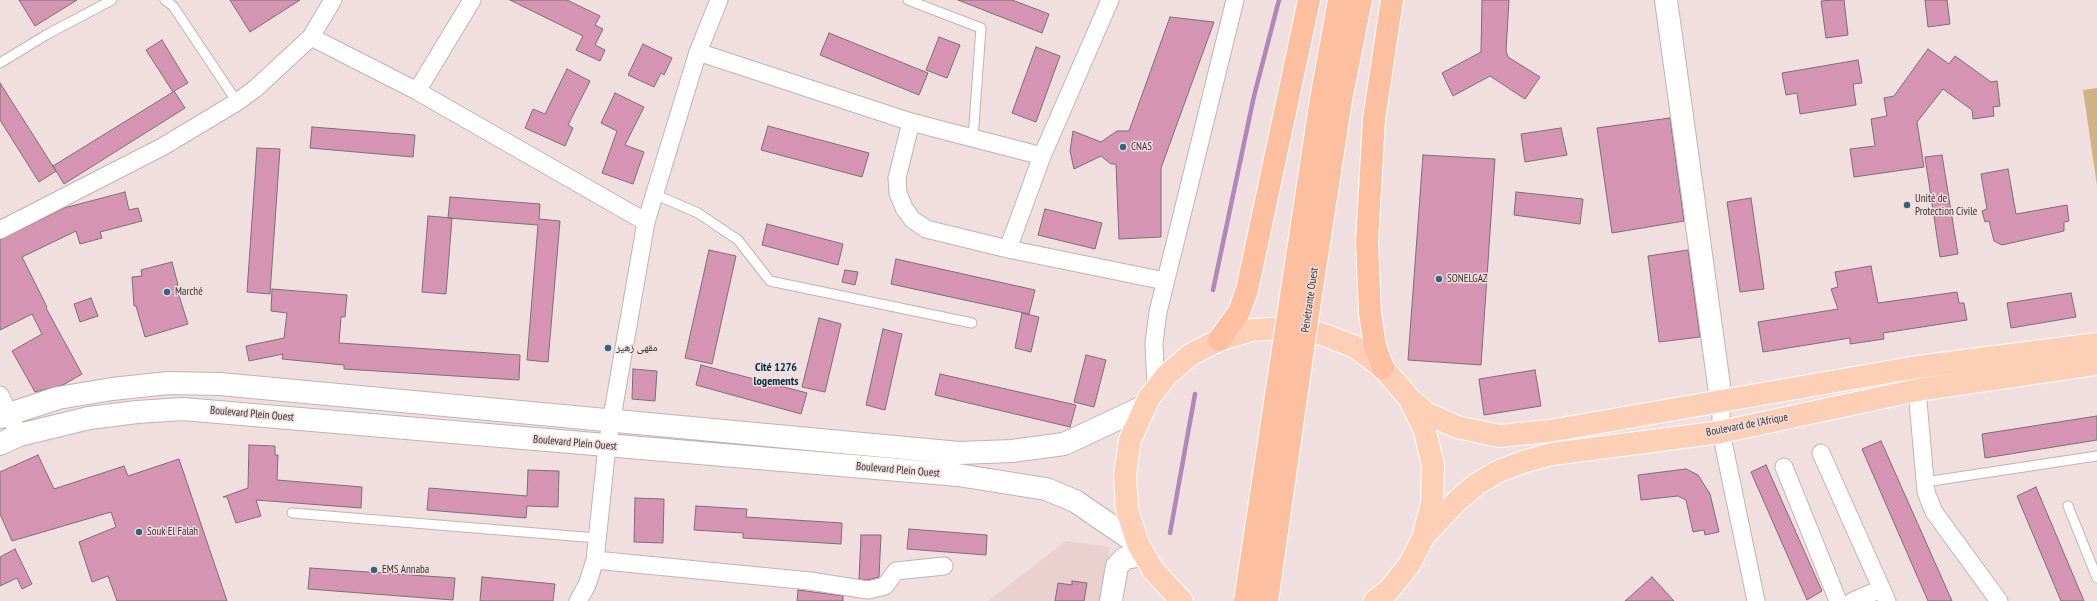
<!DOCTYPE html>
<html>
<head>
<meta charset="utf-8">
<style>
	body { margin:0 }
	canvas { display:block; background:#f1dede }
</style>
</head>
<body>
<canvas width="2097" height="601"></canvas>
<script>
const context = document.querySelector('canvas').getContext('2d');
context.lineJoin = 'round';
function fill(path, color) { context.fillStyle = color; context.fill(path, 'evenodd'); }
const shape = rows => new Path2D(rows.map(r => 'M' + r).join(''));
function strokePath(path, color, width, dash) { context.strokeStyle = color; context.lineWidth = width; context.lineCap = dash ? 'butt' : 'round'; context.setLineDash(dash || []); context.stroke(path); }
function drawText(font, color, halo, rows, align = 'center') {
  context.font = font + ' "PT Sans Narrow","Noto Naskh Arabic",sans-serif'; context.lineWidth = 3; context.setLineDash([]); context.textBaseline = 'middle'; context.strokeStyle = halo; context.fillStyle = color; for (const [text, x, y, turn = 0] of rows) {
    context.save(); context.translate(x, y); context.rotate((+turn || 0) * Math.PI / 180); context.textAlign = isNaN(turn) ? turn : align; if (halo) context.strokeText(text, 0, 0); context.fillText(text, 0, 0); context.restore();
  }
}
const built = shape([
	[1066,541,1110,547,1102,601,988,601]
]);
const green = shape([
	[2097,88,2097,186,2083,90]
]);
const stream = shape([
	[1213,290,1254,96,1279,0],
	[1170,533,1195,394]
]);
const building = shape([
	[19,0,77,0,35,26,19,0],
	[230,0,300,0,250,32,230,0],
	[510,0,567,0,600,16,595,25,603,29,595,45,605,50,600,61,576,50,583,36,510,0],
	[958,0,1012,0,1049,14,1042,33,958,0],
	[1482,0,1509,0,1506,51,1508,57,1540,77,1525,99,1490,76,1453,96,1442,73,1481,52,1482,0],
	[1832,0,1844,0,1848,35,1826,38,1821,1,1832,0],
	[1925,0,1947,0,1950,24,1928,27,1925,0],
	[1170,17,1214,22,1161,168,1161,237,1119,239,1116,164,1111,164,1101,156,1074,169,1070,151,1073,131,1101,142,1117,131,1129,131,1170,17],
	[829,33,928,73,919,95,820,55,829,33],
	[939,37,960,45,947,78,926,70,939,37],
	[162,40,188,83,174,91,185,108,64,184,53,166,173,92,146,50,162,40],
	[643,44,672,58,664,75,661,73,654,87,628,75,643,44],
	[1036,47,1060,56,1036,122,1012,113,1036,47],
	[1928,49,1949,64,1955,56,1991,82,1997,81,2000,106,1993,107,1994,116,1973,119,1972,110,1943,89,1917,122,1924,167,1854,177,1850,149,1875,146,1871,119,1887,116,1884,98,1894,96,1928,49],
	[1858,60,1862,83,1853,84,1856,105,1800,114,1797,93,1786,95,1782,73,1858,60],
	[567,69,590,81,568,125,573,128,565,146,525,128,533,109,545,114,567,69],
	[0,83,56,171,39,182,0,120,0,83],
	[615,93,644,107,625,145,644,152,633,184,602,173,617,131,601,123,615,93],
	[1670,118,1684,221,1612,233,1597,128,1670,118],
	[768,126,869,153,862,177,761,150,768,126],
	[312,127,415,135,413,157,310,148,312,127],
	[1561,128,1567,155,1525,162,1521,134,1561,128],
	[257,148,280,149,270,294,247,292,257,148],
	[1423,155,1495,159,1481,365,1408,360,1423,155],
	[1942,155,1958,254,1940,257,1925,157,1942,155],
	[2008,169,2016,214,2067,205,2069,221,2064,222,2064,231,2002,245,1994,241,1989,221,1985,222,1982,211,1987,209,1981,174,2008,169],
	[125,192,129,210,138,208,142,221,100,232,102,238,80,244,76,231,22,257,47,307,46,308,82,374,63,385,35,392,12,351,42,334,32,314,0,330,0,240,64,208,125,192],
	[1516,192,1583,199,1580,224,1514,215,1516,192],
	[450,197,540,204,539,219,560,221,548,362,527,360,538,225,448,218,450,197],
	[1751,198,1764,289,1740,292,1727,202,1751,198],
	[1045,209,1102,223,1095,249,1038,235,1045,209],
	[428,216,452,218,446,294,422,292,428,216],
	[767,224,843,244,838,265,762,245,767,224],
	[709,250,736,256,712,364,685,358,709,250],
	[1688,250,1700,337,1659,342,1648,256,1688,250],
	[896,259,1035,290,1029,314,891,284,896,259],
	[172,262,178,285,176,286,188,324,145,337,136,306,134,306,132,277,142,276,141,270,172,262],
	[1871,266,1878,303,1957,292,1959,303,1964,303,1967,320,1883,333,1884,339,1850,344,1850,338,1763,352,1758,322,1838,309,1831,289,1838,287,1835,272,1871,266],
	[845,270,858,272,855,285,842,282,845,270],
	[272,289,347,295,345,317,341,317,339,343,520,355,519,380,344,369,344,365,282,359,283,354,249,361,246,346,284,338,287,313,271,311,272,289],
	[2071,293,2076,317,2011,328,2007,303,2071,293],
	[91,298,98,316,80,322,74,304,91,298],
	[1022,313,1039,317,1031,352,1015,348,1022,313],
	[819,318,841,324,825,392,802,387,819,318],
	[883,329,902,334,885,410,866,405,883,329],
	[1086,355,1106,360,1094,407,1074,402,1086,355],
	[701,365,807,393,801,414,696,385,701,365],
	[633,369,657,371,655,401,632,399,633,369],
	[1535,370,1541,406,1484,415,1479,379,1535,370],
	[940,374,1076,405,1070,427,935,395,940,374],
	[2097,416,2097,440,1985,458,1982,434,2097,416],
	[1881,441,1952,601,1928,601,1862,449,1881,441],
	[249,445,275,446,275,455,278,455,277,480,362,487,361,508,256,500,261,516,236,523,227,497,223,497,248,488,249,445],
	[38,455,54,489,124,466,128,476,179,459,227,601,117,601,108,576,92,582,79,542,116,527,111,512,12,541,0,514,0,472,38,455],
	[1766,465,1822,591,1807,600,1751,472,1766,465],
	[1686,469,1698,475,1710,494,1719,532,1705,535,1704,530,1693,532,1686,500,1678,496,1641,500,1638,475,1686,469],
	[528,470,559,471,558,507,527,506,526,518,427,510,429,488,527,496,528,470],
	[2036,487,2084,601,2061,601,2017,496,2036,487],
	[635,498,664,499,663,543,634,542,635,498],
	[696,506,747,509,746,517,842,523,841,544,743,538,743,533,694,530,696,506],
	[909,529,987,535,986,555,907,549,909,529],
	[861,535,881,535,879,577,868,580,859,579,861,535],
	[15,549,32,584,22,589,17,578,0,586,0,557,15,549],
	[310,568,455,578,453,600,308,589,310,568],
	[482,577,555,584,553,601,480,601,482,577],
	[1652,577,1674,601,1625,601,1652,577],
	[1072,581,1087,583,1084,601,1055,601,1058,583,1072,585,1072,581],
	[798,590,843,596,843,601,797,601,798,590]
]);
const service = shape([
	[165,0,173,6,237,102],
	[908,0,981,28,973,138],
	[0,63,46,35,112,0],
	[654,194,698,213,738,240,770,281,972,323],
	[1925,482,2097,456],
	[2068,506,2097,578],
	[292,513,597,538]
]);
const minor = shape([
	[311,37,417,91,646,222],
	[698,52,911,122,1042,156],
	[417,91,472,0],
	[911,122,897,178,898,193,904,208,912,219,926,229,1008,249,1165,281],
	[0,230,162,147,237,102,256,88,311,37,333,0],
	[1008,249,1042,156,1110,0],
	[1917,367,1917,390,1926,492,1934,512,1999,601],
	[1156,389,1154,343,1158,312,1235,0],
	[0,395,19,435],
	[1721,400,1721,432,1756,601],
	[1821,453,1887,601],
	[1784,467,1838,601],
	[595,560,810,581,868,590,885,586,896,571,944,566],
	[578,601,587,585,595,560,607,446,646,222,698,52,719,0],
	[1853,601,1881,589]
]);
const tertiary = shape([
	[1666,0,1721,400],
	[1111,601,1117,566,1125,558,1143,555]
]);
const secondary = shape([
	[0,417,58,398,112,389,168,383,220,384,959,453,1012,451,1064,444,1143,407],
	[0,444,19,435,89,418,137,412,183,409,958,475,1046,489,1075,501,1138,544]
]);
const primary = shape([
	[1410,399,1426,413,1457,427,1499,436,1549,431,1917,367,2097,344],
	[1425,535,1458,500,1477,484,1499,471,1526,461,1552,454,1721,432,1917,390,2097,364],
	[1182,601,1153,570,1138,544,1127,510,1125,475,1130,440,1149,398,1166,376,1190,355,1219,340,1252,330,1288,328,1322,334,1355,347,1383,368,1409,398,1425,431,1433,466,1432,503,1423,538,1409,565,1389,590,1375,601]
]);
const trunk = shape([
	[1290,303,1321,99,1339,0],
	[1308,314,1341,100,1361,0],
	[1219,340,1239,312,1247,290,1309,0],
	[1383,368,1375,346,1370,313,1367,242,1374,119,1392,0]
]);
const trunkBridge = shape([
	[1245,601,1290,303],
	[1267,601,1308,314]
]);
const markers = [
	[1123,147,4,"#306581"],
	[1907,205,4,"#306581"],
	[1439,279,4,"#306581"],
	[167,292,4,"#306581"],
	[608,348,4,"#306581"],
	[139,532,4,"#306581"],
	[374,570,4,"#306581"]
];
const poiNames = [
	["CNAS",1131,147],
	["Unité de",1915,199],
	["Protection Civile",1915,212],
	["SONELGAZ",1447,279],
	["Marché",175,292],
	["مقهى زهير",616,348],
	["Souk El Falah",147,532],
	["EMS Annaba",382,570]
];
const streetNames = [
	["Pénétrante Ouest",1310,300,-82],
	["Boulevard Plein Ouest",252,414,5],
	["Boulevard de l'Afrique",1747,425,-11],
	["Boulevard Plein Ouest",575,443,5],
	["Boulevard Plein Ouest",898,470,5]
];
const neighbourhoodNames = [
	["Cité 1276",776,368],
	["logements",776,382]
];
fill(built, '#ead0cf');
fill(green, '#d1b284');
strokePath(stream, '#b087b8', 4.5);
fill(building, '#d595b2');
strokePath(building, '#7c6e74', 1);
strokePath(service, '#c4b2b2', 11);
strokePath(minor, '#c4b2b2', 19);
strokePath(tertiary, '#c4b2b2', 24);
strokePath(secondary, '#c4b2b2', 24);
strokePath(primary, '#fff', 24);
strokePath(trunk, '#fff', 24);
strokePath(service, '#fff', 9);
strokePath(minor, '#fff', 17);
strokePath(tertiary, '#fff', 22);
strokePath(secondary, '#fff', 22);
strokePath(primary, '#fdcfb7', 22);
strokePath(trunk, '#fcbf9f', 22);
strokePath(trunkBridge, '#fff', 24, []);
strokePath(trunkBridge, '#fcbf9f', 22);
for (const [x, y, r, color] of markers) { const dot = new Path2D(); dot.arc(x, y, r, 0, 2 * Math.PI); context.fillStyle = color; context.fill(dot); strokePath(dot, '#f1dede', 1.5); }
drawText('11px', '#383131', '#f1dede', poiNames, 'left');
drawText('11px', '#383131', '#f1dede', streetNames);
drawText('bold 12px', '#002f44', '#f1dede', neighbourhoodNames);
</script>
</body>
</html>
